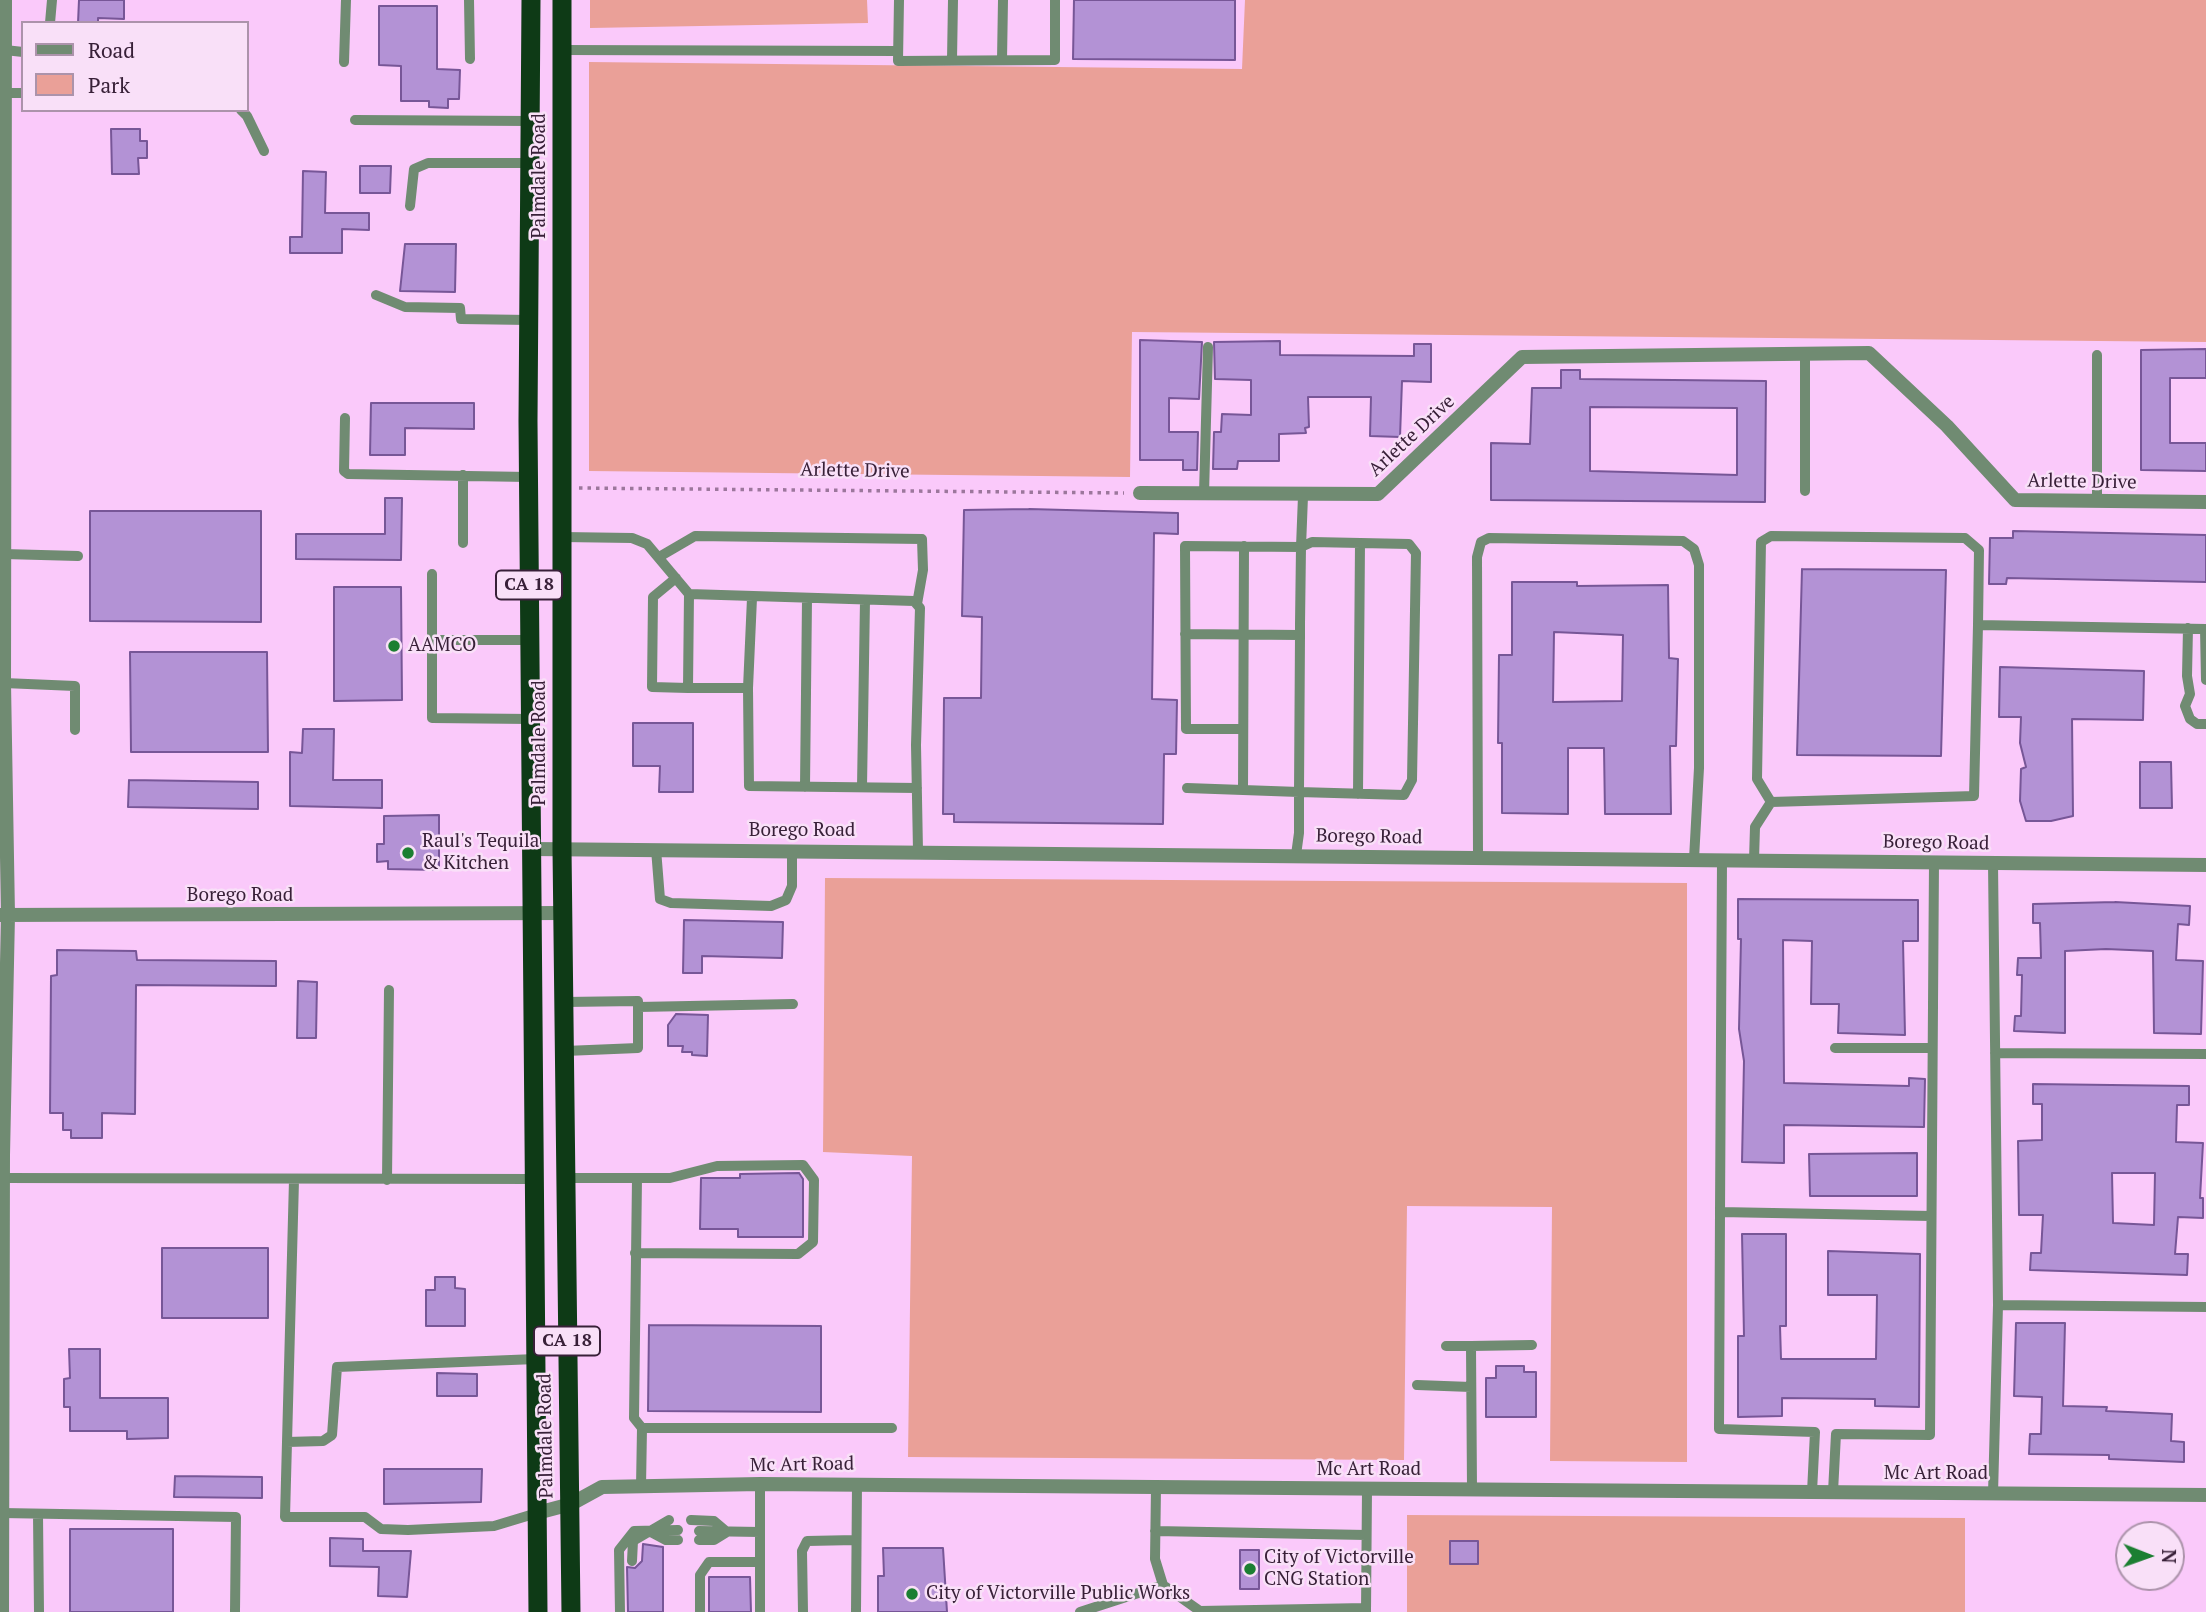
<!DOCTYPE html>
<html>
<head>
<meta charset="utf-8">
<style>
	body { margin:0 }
	#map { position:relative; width:2206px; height:1612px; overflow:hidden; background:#fac9fa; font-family:"PT Serif",serif }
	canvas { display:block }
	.legend { position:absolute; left:21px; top:21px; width:228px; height:91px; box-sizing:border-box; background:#f9e0f8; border:2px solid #ac93ab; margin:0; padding:9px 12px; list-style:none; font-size:21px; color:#382038 }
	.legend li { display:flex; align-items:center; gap:14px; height:35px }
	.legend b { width:35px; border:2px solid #ac93ab }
	.north { position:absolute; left:2115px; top:1521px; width:70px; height:70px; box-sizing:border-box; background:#f9e0f8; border:2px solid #ac93ab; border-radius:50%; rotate:91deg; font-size:19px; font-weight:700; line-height:28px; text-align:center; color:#382038 }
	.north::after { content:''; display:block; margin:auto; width:24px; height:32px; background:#1c7f32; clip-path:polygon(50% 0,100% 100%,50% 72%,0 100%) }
</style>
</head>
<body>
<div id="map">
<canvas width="2206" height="1612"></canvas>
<ul class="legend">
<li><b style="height:9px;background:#708b72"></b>Road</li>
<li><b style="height:19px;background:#eaa098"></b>Park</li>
</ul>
<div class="north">N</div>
</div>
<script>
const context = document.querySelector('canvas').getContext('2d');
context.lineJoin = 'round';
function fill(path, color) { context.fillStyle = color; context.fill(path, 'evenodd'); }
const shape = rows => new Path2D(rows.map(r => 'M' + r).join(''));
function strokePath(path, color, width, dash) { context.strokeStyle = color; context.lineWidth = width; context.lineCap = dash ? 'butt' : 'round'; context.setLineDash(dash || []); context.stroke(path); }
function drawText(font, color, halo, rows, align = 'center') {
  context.font = font + ' "PT Serif",serif'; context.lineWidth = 5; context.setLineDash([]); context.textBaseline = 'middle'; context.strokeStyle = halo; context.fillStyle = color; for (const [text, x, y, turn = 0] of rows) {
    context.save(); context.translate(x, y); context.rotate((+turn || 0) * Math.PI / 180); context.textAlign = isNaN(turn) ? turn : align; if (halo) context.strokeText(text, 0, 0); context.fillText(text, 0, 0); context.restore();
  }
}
const green = shape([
	[590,0,867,0,868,23,590,28],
	[1245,0,2206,0,2206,342,1132,332,1130,477,589,471,589,62,1242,69],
	[825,878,1687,883,1687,1462,1550,1461,1552,1207,1407,1206,1404,1460,908,1457,912,1156,823,1152],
	[1407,1515,1965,1518,1965,1612,1407,1612]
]);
const building = shape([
	[79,0,124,0,124,19,98,18,98,23,78,23,79,0],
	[1074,0,1235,0,1235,60,1073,59,1074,0],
	[379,6,437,6,437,69,460,70,459,99,448,99,448,108,429,107,429,101,401,101,401,66,379,65,379,6],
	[111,129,140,129,140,141,147,141,147,158,138,158,139,174,112,174,111,129],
	[360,166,391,166,390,193,360,193,360,166],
	[303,171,326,172,325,213,369,213,369,230,342,229,342,253,290,253,290,237,302,237,303,171],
	[405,244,456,244,455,292,400,291,405,244],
	[1140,340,1202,342,1199,399,1169,398,1169,432,1198,432,1197,470,1183,470,1183,460,1140,460,1140,340],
	[1280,341,1280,355,1414,356,1414,344,1431,344,1431,382,1402,381,1400,437,1370,436,1371,397,1308,397,1309,427,1305,428,1306,433,1279,434,1279,461,1238,461,1237,469,1213,469,1214,432,1221,432,1222,414,1251,415,1251,380,1215,379,1214,342,1280,341],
	[2206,349,2206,378,2170,378,2170,443,2206,443,2206,471,2141,470,2141,350,2206,349],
	[1561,370,1580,370,1580,379,1766,381,1765,502,1491,500,1491,443,1530,444,1532,388,1561,388,1561,370],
	[1590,407,1737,408,1737,475,1590,471,1590,407],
	[371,403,474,403,474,429,405,428,405,455,370,455,371,403],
	[385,498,402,498,401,560,296,559,296,534,385,534,385,498],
	[1029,509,1178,513,1178,534,1154,533,1152,699,1177,700,1176,754,1164,754,1163,824,954,822,954,814,943,814,944,698,981,698,982,617,962,616,964,510,1029,509],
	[90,511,261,511,261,622,90,621,90,511],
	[2013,531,2206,535,2206,582,2007,578,2006,584,1989,584,1990,538,2013,538,2013,531],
	[1802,569,1946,570,1941,756,1797,755,1802,569],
	[1512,582,1577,582,1577,586,1668,585,1669,658,1678,659,1676,746,1670,746,1671,814,1605,814,1604,748,1568,748,1568,814,1502,813,1502,743,1498,743,1499,655,1512,655,1512,582],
	[1554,632,1623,635,1622,701,1553,702,1554,632],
	[334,587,401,587,402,700,334,701,334,587],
	[130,652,267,652,268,752,131,752,130,652],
	[2000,667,2144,671,2143,720,2072,719,2073,816,2051,821,2026,821,2020,801,2021,769,2026,767,2020,743,2021,717,1999,717,2000,667],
	[633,723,693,723,693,792,659,792,660,766,633,766,633,723],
	[303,729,334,729,333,780,382,780,382,808,290,806,290,752,302,753,303,729],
	[2140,762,2171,762,2172,808,2140,808,2140,762],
	[129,780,258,782,258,809,128,807,129,780],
	[439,815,439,870,388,869,388,861,377,862,377,844,384,844,384,816,439,815],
	[1738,899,1918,900,1918,941,1903,941,1905,1035,1838,1033,1839,1004,1811,1004,1812,941,1783,940,1784,1083,1909,1086,1909,1078,1925,1079,1924,1127,1784,1125,1784,1163,1742,1162,1744,1061,1739,1029,1741,939,1738,939,1738,899],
	[2115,902,2190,906,2189,925,2178,924,2176,960,2203,961,2201,1034,2154,1033,2153,951,2106,949,2065,951,2065,1033,2014,1031,2015,1016,2021,1016,2022,975,2017,975,2018,958,2041,958,2040,923,2033,923,2033,904,2115,902],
	[684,920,783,922,782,958,702,956,702,973,683,973,684,920],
	[57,950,136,951,137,960,276,961,276,986,136,985,135,1114,102,1113,102,1138,71,1138,71,1130,63,1130,63,1113,50,1113,51,976,57,975,57,950],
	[298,981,317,982,316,1038,297,1038,298,981],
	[676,1014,708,1015,707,1056,692,1055,692,1052,682,1052,683,1046,668,1046,668,1025,676,1014],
	[2033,1084,2189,1086,2189,1105,2177,1105,2176,1142,2203,1143,2200,1198,2203,1198,2203,1218,2178,1217,2175,1254,2188,1254,2187,1275,2030,1270,2031,1253,2041,1253,2043,1215,2019,1215,2018,1141,2042,1140,2042,1104,2033,1104,2033,1084],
	[2112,1173,2155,1173,2154,1225,2113,1223,2112,1173],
	[1917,1153,1917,1196,1810,1196,1809,1154,1917,1153],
	[799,1173,803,1179,803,1237,738,1237,738,1229,700,1229,701,1178,740,1178,740,1174,799,1173],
	[1742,1234,1786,1234,1786,1326,1780,1326,1781,1359,1876,1359,1877,1295,1828,1295,1828,1251,1920,1254,1919,1407,1875,1406,1875,1399,1782,1398,1782,1416,1738,1417,1738,1336,1744,1336,1742,1234],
	[162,1248,268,1248,268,1318,162,1318,162,1248],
	[435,1277,455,1277,455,1288,465,1289,465,1326,426,1326,426,1290,435,1290,435,1277],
	[2016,1323,2065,1323,2063,1406,2107,1407,2106,1411,2172,1414,2171,1441,2184,1442,2184,1462,2109,1459,2109,1455,2029,1454,2030,1434,2041,1434,2042,1397,2014,1396,2016,1323],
	[649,1325,821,1326,821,1412,648,1411,649,1325],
	[69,1349,100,1349,100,1398,168,1398,168,1438,127,1439,127,1431,70,1431,70,1407,64,1407,64,1379,70,1378,69,1349],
	[1496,1366,1524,1366,1524,1372,1536,1372,1536,1417,1486,1417,1486,1378,1496,1378,1496,1366],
	[437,1373,477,1374,477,1396,437,1396,437,1373],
	[384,1469,482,1469,481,1502,384,1504,384,1469],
	[175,1476,262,1477,262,1498,174,1497,175,1476],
	[70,1529,173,1529,173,1612,70,1612,70,1529],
	[330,1538,363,1539,363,1551,411,1551,407,1597,378,1596,379,1567,330,1566,330,1538],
	[1450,1541,1478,1541,1478,1564,1450,1564,1450,1541],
	[643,1544,663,1547,663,1612,628,1612,627,1567,635,1568,642,1561,643,1544],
	[883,1548,943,1548,947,1612,878,1612,878,1576,884,1576,883,1548],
	[1240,1550,1259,1550,1259,1589,1240,1589,1240,1550],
	[709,1577,750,1577,751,1612,709,1612,709,1577]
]);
const path = shape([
	[579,488,1124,493]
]);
const service = shape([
	[469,0,470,59],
	[899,0,898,61,1055,60,1055,0],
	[50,23,52,0],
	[5,50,23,52],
	[562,50,898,51],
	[952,60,953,0],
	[1002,60,1003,0],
	[344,62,346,0],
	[5,93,23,93],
	[241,110,247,116,264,151],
	[355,120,530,121],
	[410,206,414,169,428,163,530,163],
	[376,295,405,307,460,308,461,319,529,320],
	[1805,354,1805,491],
	[345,418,344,471,348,474,528,477],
	[463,475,463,543],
	[1204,494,1208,347],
	[2097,501,2097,355],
	[563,537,632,538,647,544,689,594,914,601,920,608,916,745,918,851],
	[4,554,78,556],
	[659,557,695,536,922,539,923,570,917,604],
	[432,574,432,718,530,719],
	[676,578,653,597,652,687,688,688],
	[689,594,688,688,748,688,749,786,917,788],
	[1978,625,1979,550,1965,538,1771,536,1761,542,1757,779,1771,802,1974,796,1978,625,2206,629],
	[2188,628,2187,676,2190,694,2185,706,2190,719,2197,724,2206,724],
	[2205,629,2206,680],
	[1185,634,1300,635],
	[431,640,530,640],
	[4,683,75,686,75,730],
	[748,688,752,598],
	[1243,729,1186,729,1185,546,1301,547,1303,496],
	[805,787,807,599],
	[862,787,865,600],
	[1187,788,1299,792,1404,795,1412,780,1416,553,1409,544,1312,542,1301,547,1300,624,1300,635,1299,792,1299,833,1296,855],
	[1243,790,1244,546],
	[1358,794,1360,543],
	[656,849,660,899,671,903,771,906,786,900,792,886,792,850],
	[1478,857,1477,557,1481,542,1489,538,1683,541,1694,549,1699,565,1699,768,1694,859],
	[1754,860,1755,827,1771,802],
	[1993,863,1998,1305],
	[565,1002,638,1001,638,1048,565,1051],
	[638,1007,793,1004],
	[1835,1048,1932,1048],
	[1995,1053,2206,1054],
	[3,1178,534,1179],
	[566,1178,670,1178,717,1166,803,1165,814,1180,813,1242,798,1254,635,1253],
	[637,1178,634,1418,642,1428,641,1487],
	[294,1180,285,1517,365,1517,381,1529,408,1530,494,1526,537,1513],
	[387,1180,389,990],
	[1720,1212,1722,860],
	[1446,1346,1471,1346],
	[1417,1385,1471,1387],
	[642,1428,892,1428],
	[287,1442,323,1441,332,1435,337,1367,536,1359],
	[760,1484,760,1612],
	[1156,1488,1155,1559,1163,1585,1200,1611,1366,1608],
	[1472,1489,1471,1346,1532,1345],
	[1812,1492,1815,1432,1719,1429,1720,1212,1931,1216],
	[1833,1492,1836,1434,1930,1435,1934,862],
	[1993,1494,1998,1305,2206,1307],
	[2,1513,236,1517,235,1612],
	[38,1514,39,1612],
	[691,1520,714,1521,727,1532],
	[699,1531,760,1532],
	[1155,1531,1366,1535],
	[651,1532,666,1540,678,1540],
	[699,1540,714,1540,727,1532],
	[632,1561,633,1541,669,1520],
	[620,1612,619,1550,634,1531,678,1530],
	[700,1612,700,1575,709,1562,760,1562],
	[803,1612,802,1551,807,1541,856,1540],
	[856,1612,857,1483],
	[1080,1612,1163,1585],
	[1366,1612,1367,1489]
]);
const minor = shape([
	[1140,493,1378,494,1522,357,1869,353,1947,426,2015,500,2206,502],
	[532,849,2206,865],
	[1,915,564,913],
	[537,1513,571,1504,602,1487,760,1484,2206,1495],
	[2,1612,3,1155,8,915,4,683,5,0]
]);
const trunk = shape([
	[531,0,528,421,538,1612],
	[562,0,562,849,571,1612]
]);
const markers = [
	[394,646,7,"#1c7f32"],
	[408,853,7,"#1c7f32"],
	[1250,1569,7,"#1c7f32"],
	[912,1594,7,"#1c7f32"]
];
const shields = [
	[529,585,66],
	[567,1341,66]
];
const shieldNames = [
	["CA 18",529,585],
	["CA 18",567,1341]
];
const streetNames = [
	["Palmdale Road",540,176,-90],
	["Arlette Drive",1412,436,-43],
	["Arlette Drive",855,471,1],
	["Arlette Drive",2082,482,1],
	["Palmdale Road",540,743,-90],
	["Borego Road",802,831],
	["Borego Road",1369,837,1],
	["Borego Road",1936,843,1],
	["Borego Road",240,896],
	["Palmdale Road",546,1436,-91],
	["Mc Art Road",802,1465,-1],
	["Mc Art Road",1369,1470],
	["Mc Art Road",1936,1474]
];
const poiNames = [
	["AAMCO",408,646],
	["Raul's Tequila",422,842],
	["& Kitchen",422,864],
	["City of Victorville",1264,1558],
	["CNG Station",1264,1580],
	["City of Victorville Public Works",926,1594]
];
fill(green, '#eaa098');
fill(building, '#b392d5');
strokePath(building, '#775697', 2);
strokePath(path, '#9c779c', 3.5, [3.5, 5]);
strokePath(service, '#708b72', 10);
strokePath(minor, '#708b72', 14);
strokePath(trunk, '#0e3a16', 19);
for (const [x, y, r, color] of markers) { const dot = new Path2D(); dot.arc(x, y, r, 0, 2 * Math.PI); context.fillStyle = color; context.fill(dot); strokePath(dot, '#f9e0f8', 2.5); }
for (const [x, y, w] of shields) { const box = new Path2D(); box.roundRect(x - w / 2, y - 14.5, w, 29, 5); context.fillStyle = '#f9e0f8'; context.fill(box); strokePath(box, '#382038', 2); }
drawText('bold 18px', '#382038', null, shieldNames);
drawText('19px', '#382038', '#f9e0f8', streetNames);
drawText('19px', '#382038', '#f9e0f8', poiNames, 'left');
</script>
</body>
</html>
